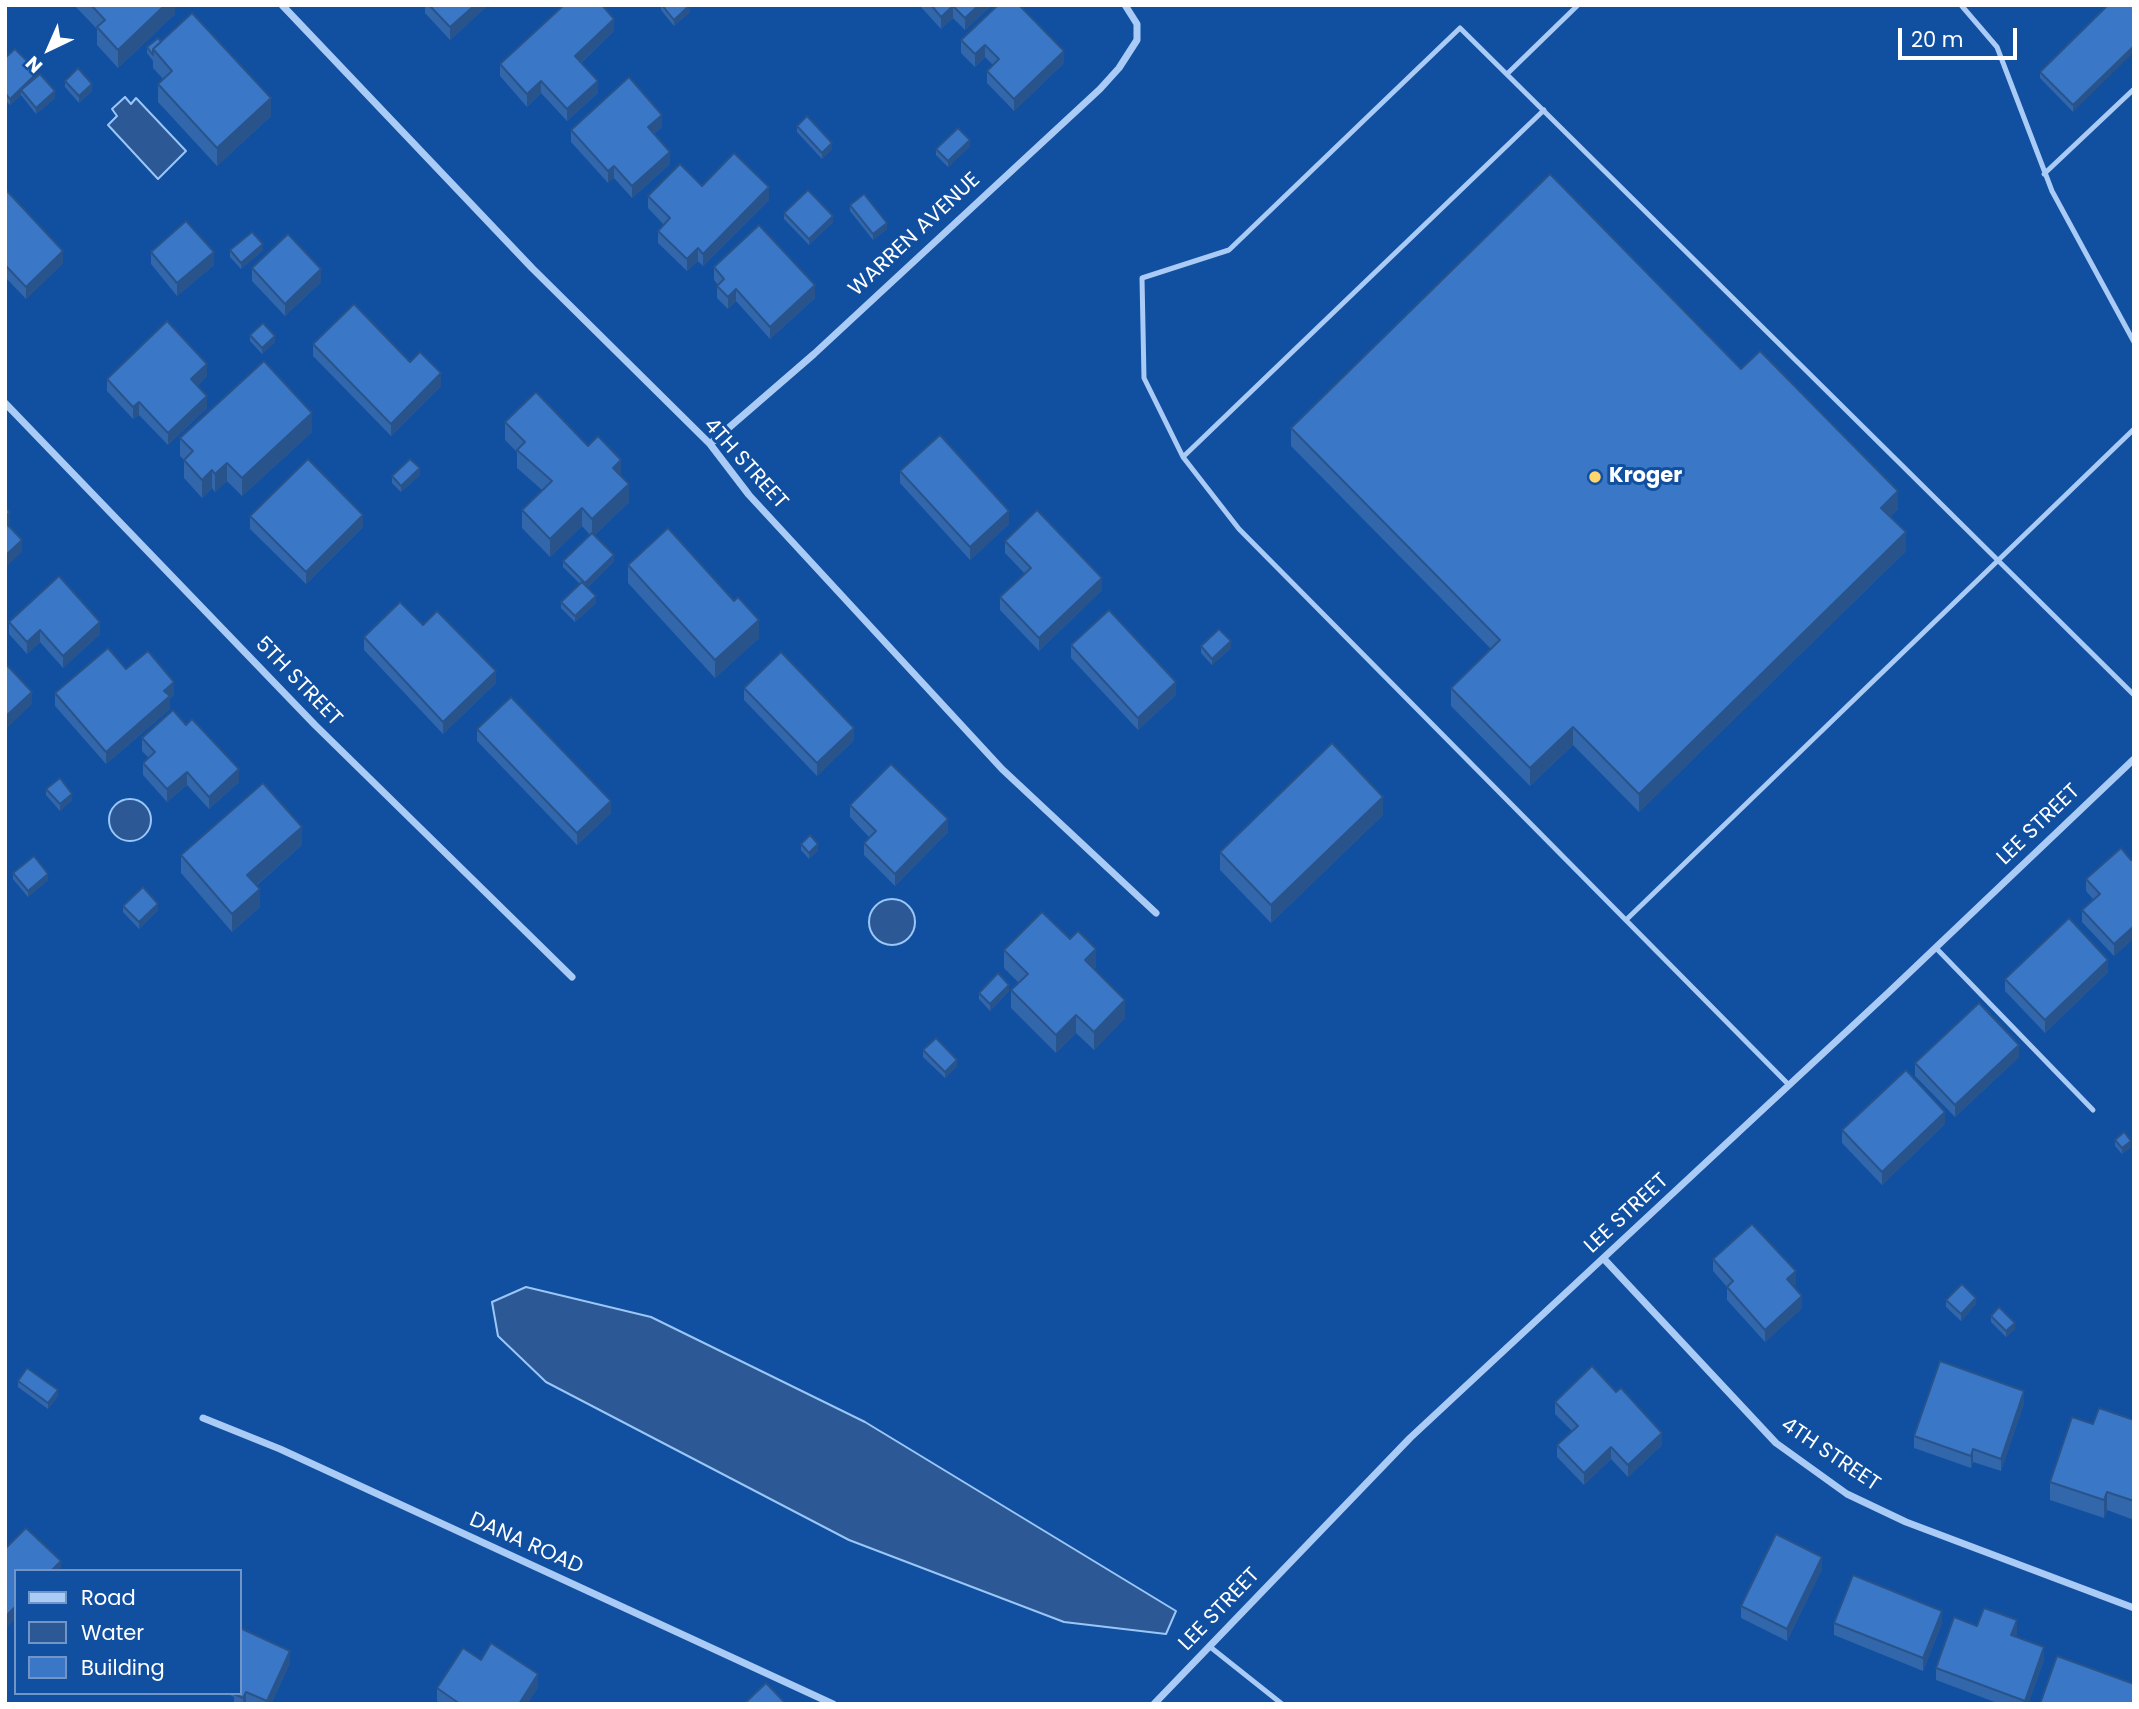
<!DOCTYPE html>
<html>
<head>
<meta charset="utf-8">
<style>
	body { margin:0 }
	#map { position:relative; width:2139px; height:1709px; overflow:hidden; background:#114fa0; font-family:Poppins,sans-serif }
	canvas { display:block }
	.frame { position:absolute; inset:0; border:7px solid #fff; pointer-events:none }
	.legend { position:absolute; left:14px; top:1569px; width:228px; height:126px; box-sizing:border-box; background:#114fa0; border:2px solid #7095c6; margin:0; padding:9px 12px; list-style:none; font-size:21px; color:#fff }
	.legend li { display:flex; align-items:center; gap:14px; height:35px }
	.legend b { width:35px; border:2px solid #7095c6 }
	.north { position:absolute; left:14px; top:14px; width:70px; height:70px; -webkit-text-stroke:5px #114fa0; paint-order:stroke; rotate:224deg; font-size:19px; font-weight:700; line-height:28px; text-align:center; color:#fff }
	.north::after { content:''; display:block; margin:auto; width:24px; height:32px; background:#fff; clip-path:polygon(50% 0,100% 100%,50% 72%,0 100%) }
	.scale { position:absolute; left:1898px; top:28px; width:119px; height:32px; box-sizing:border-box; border:4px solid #fff; border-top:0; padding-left:9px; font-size:21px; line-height:24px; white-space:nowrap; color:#fff; -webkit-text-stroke:5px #114fa0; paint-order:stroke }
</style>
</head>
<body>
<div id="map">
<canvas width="2139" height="1709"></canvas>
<div class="frame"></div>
<ul class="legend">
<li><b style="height:9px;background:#a9cbf5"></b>Road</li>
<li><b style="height:19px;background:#2c5995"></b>Water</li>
<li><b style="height:19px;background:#3a78c7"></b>Building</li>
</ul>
<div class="north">N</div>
<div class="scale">20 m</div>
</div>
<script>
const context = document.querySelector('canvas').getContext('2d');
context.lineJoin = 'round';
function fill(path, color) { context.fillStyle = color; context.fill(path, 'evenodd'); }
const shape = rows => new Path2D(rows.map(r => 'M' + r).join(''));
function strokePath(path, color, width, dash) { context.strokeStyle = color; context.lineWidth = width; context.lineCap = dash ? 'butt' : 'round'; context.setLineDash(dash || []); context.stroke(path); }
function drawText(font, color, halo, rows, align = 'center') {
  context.font = font + ' Poppins,sans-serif'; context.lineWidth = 6; context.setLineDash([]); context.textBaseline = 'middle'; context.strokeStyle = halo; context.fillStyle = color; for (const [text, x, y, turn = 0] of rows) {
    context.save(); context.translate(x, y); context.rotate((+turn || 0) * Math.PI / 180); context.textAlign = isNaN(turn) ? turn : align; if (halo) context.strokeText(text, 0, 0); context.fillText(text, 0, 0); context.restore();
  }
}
const water = shape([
	[125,97,131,104,136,98,186,151,158,179,108,125,117,116,112,109,125,97],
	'109 820a21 21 0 1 1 42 0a21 21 0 1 1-42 0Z',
	'869 922a23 23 0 1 1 46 0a23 23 0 1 1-46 0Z',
	[526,1287,651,1317,865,1422,1176,1611,1166,1634,1064,1622,849,1540,546,1382,498,1336,492,1302,526,1287]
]);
const service = shape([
	[1961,5,1997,47,2052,191,2134,342],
	[1507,74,1578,5],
	[2044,174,2134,89],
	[1183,457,1544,110],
	[1626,920,2134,429],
	[1936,948,2093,1110],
	[1789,1085,1239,529,1183,457,1144,378,1142,278,1229,250,1460,28,2134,695],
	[1209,1646,1282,1704]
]);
const minor = shape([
	[282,5,532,268,710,444,749,495,1002,769,1156,913],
	[5,403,315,725,572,977],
	[710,444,814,354,1100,89,1119,68,1137,40,1137,24,1125,5],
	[1604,1259,1776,1443,1847,1494,1906,1522,2134,1608],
	[203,1418,280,1449,833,1704],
	[1154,1704,1410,1438,1889,992,2134,759]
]);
const wall = shape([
	[74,5,175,5,175,14,118,68,97,45,97,29],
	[425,5,488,5,450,40,425,13],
	[661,5,690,5,690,12,674,26,661,10],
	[919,5,992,5,965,30,953,18,941,29],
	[998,5,1064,63,1014,111,987,83,987,71,993,65,985,57,975,67,961,53,961,40],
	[2108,5,2073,112,2040,78,2040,72],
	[614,31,581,63,598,93,567,121,541,93,527,107,500,76,500,64],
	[161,42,271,116,217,166,158,102,158,84,163,79,153,68,153,61,147,53,147,47],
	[5,58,38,75,55,98,36,114,21,95,10,105,5,100],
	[65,81,92,91,79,103,65,87],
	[797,126,832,149,822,159,797,132],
	[662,127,654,134,670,164,632,198,614,178,608,183,571,142,571,130],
	[970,146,948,167,936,155,936,149],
	[702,186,769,200,703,266,698,261,687,271,658,243,658,231,664,225,648,208,648,196],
	[5,193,63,263,26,299,7,279],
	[850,205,887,229,873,240,850,211],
	[784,213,833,222,809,245,784,219],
	[230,250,263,250,241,269,230,257],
	[151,252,214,265,177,296,151,264],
	[714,267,815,298,770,339,736,301,728,309,717,298,717,286,718,285,714,280],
	[252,268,321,282,285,316,252,281],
	[250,335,275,342,262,354,250,341],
	[313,344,410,362,441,386,391,436,313,356],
	[1741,369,1898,509,1890,517,1906,551,1639,812,1573,745,1530,786,1451,706,1451,688,1491,649,1291,446,1291,428],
	[207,376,197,386,207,408,168,445,139,415,133,419,107,391,107,379],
	[505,422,588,446,621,477,629,502,595,535,614,561,587,588,596,603,575,622,561,608,561,602,580,584,563,567,563,561,590,535,582,526,550,557,522,528,522,510,542,490,517,468,517,452,505,440],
	[312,432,242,496,227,481,215,492,212,488,202,498,184,478,184,460,180,456,180,438],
	[900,471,1009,524,970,560,900,483],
	[420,475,401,492,392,483,392,476],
	[250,516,363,527,306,584,250,529],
	[1005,541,1102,590,1039,651,1000,610,1000,597,1025,574,1005,553],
	[628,565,759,638,715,678,628,583],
	[9,622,100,634,63,668,40,642,27,654,9,634],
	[423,625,496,683,443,734,364,650,364,637],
	[1071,645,1176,695,1138,730,1071,658],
	[1201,646,1231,648,1212,665,1201,653],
	[126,669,174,695,170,699,170,709,106,764,55,706,55,693],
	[744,688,854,740,817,776,744,700],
	[477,729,611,813,577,845,477,741],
	[142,738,239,782,209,809,187,785,167,802,143,775,143,763,149,758,142,751],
	[46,789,72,800,60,811,46,795],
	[850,805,948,832,895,886,864,855,864,843,870,838,850,817],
	[1383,815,1271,923,1220,870,1220,852],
	[801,844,818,850,809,859,801,850],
	[302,845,257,885,260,907,232,932,181,873,181,855],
	[2134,858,2134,938,2114,956,2082,922,2082,910,2093,899,2086,891,2086,879,2131,860],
	[13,873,48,880,28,897,13,879],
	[123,906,158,910,139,929,123,912],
	[1004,950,1096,967,1094,969,1125,1018,1094,1050,1076,1033,1056,1053,1011,1008,1011,990,1019,983,1004,968],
	[2108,972,2045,1033,2005,991,2005,979],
	[1009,991,990,1011,979,999,979,993],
	[923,1050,957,1066,945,1078,923,1057],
	[2019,1057,1955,1117,1915,1076,1915,1063],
	[1945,1124,1882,1185,1842,1143,1842,1130],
	[2115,1140,2131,1147,2122,1154,2115,1146],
	[1713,1259,1796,1284,1793,1286,1802,1308,1765,1342,1727,1300,1727,1287,1713,1271],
	[1946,1300,1976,1304,1961,1321,1946,1307],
	[1991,1316,2015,1329,2006,1337,1991,1322],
	[18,1381,58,1396,48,1409,18,1387],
	[1616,1392,1662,1445,1628,1477,1611,1459,1584,1485,1557,1457,1557,1445,1572,1431,1555,1414,1555,1402],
	[2024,1403,2001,1471,1973,1462,1971,1468,1914,1448,1914,1436],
	[2134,1420,2134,1520,2107,1510,2104,1518,2050,1500,2050,1482,2093,1424],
	[1822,1569,1787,1641,1741,1618,1741,1606],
	[1834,1623,1942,1623,1923,1671,1834,1635],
	[1977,1626,2017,1633,2015,1637,2044,1660,2028,1704,2000,1704,1936,1680,1936,1668],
	[481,1660,538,1687,527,1704,441,1704,437,1701,437,1688],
	[290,1663,271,1704,234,1704,234,1697,226,1693,240,1693]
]);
const shadedWall = shape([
	[165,5,175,5,175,14,118,68,118,50],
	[475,5,488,5,450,40,450,27],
	[690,5,690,12,674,26,674,20],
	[979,5,992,5,965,30,965,18],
	[953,6,953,18,941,29,941,17],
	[614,19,614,31,575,68,575,56],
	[985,45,985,57,975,67,975,54],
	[2134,46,2134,52,2073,112,2073,105],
	[1064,51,1064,63,1014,111,1014,99],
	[38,72,38,78,21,90,21,95,10,105,10,99],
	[541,81,541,93,527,107,527,94],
	[598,81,598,93,567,121,567,109],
	[92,84,92,91,79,103,79,96],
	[55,91,55,98,36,114,36,108],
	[271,98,271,116,217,166,217,148],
	[662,115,662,127,648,139,648,127],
	[970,140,970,146,948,167,948,161],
	[832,143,832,149,822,159,822,153],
	[670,152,670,164,632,198,632,186],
	[614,166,614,178,608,183,608,171],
	[769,187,769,200,703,266,703,254],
	[833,216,833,222,809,245,809,239],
	[887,223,887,229,873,240,873,234],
	[263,244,263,250,241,269,241,263],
	[698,248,698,261,687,271,687,259],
	[63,251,63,263,26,299,26,287],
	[214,252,214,265,177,296,177,283],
	[7,267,7,279,5,281,5,269],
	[321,269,321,282,285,316,285,304],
	[815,285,815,298,770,339,770,327],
	[736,289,736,301,728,309,728,297],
	[275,336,275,342,262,354,262,348],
	[207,364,207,376,191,392,191,379],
	[441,373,441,386,391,436,391,424],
	[207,396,207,408,168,445,168,433],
	[139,402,139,415,133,419,133,407],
	[312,413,312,432,242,496,242,478],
	[621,460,621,479,613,468],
	[227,463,227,481,215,492,215,474],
	[420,468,420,475,401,492,401,486],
	[212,470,212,488,202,498,202,480],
	[629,484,629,502,592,538,592,519],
	[1898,491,1898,509,1881,526,1881,508],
	[582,508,582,526,550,557,550,539],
	[1009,511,1009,524,970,560,970,547],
	[10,512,10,525,5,529,5,517],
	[363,515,363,527,306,584,306,572],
	[1906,532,1906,551,1639,812,1639,794],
	[22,540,22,552,5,568,5,556],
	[614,555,614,561,585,590,585,583],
	[1102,578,1102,590,1039,651,1039,638],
	[596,596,596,603,575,622,575,616],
	[759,620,759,638,715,678,715,660],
	[100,622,100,634,63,668,63,656],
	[40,630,40,642,27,654,27,642],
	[1231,641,1231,648,1212,665,1212,659],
	[496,671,496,683,443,734,443,722],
	[174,682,174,695,170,699,170,709,106,764,106,752,164,691],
	[1176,682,1176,695,1138,730,1138,718],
	[32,692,32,704,5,730,5,717],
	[1573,727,1573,745,1530,786,1530,768],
	[854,728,854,740,817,776,817,763],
	[239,769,239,782,209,809,209,797],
	[187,772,187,785,167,802,167,789],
	[72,794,72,800,60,811,60,804],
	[1383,797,1383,815,1271,923,1271,905],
	[611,801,611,813,577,845,577,833],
	[948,819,948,832,895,886,895,874],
	[302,827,302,845,247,893,247,875],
	[818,844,818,850,809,859,809,853],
	[48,874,48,880,28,897,28,891],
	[260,889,260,907,232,932,232,914],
	[158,904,158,910,139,929,139,922],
	[2134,926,2134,938,2114,956,2114,944],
	[1096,949,1096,967,1085,978,1085,960],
	[2108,960,2108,972,2045,1033,2045,1020],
	[1009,985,1009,991,990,1011,990,1004],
	[1125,1000,1125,1018,1094,1050,1094,1032],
	[1076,1015,1076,1033,1056,1053,1056,1035],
	[2019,1045,2019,1057,1955,1117,1955,1105],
	[957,1060,957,1066,945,1078,945,1072],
	[1945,1112,1945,1124,1882,1185,1882,1172],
	[2131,1141,2131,1147,2122,1154,2122,1148],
	[1796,1271,1796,1284,1787,1291,1787,1279],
	[1802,1296,1802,1308,1765,1342,1765,1330],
	[1976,1298,1976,1304,1961,1321,1961,1314],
	[2015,1323,2015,1329,2006,1337,2006,1331],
	[58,1390,58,1396,48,1409,48,1403],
	[2024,1391,2024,1403,2001,1471,2001,1459],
	[1662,1433,1662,1445,1628,1477,1628,1465],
	[1611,1447,1611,1459,1584,1485,1584,1473],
	[1973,1449,1973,1462,1971,1468,1971,1456],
	[2107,1492,2107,1510,2104,1518,2104,1500],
	[1822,1557,1822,1569,1787,1641,1787,1629],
	[61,1561,61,1571,51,1571],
	[16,1606,16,1618,6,1629,6,1616],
	[1942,1611,1942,1623,1923,1671,1923,1658],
	[2017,1620,2017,1633,2011,1647,2011,1635],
	[2044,1647,2044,1660,2028,1704,2025,1704,2025,1701],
	[290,1651,290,1663,271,1704,267,1704,267,1701],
	[538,1674,538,1687,527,1704,519,1704],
	[246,1692,246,1704,243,1704,243,1698]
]);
const building = shape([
	[91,5,165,5,118,50,97,27,105,20,91,5],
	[429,5,475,5,450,27,429,5],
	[564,5,602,5,614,19,575,56,598,81,567,109,541,81,527,94,500,64,564,5],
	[662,5,690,5,674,20,662,5],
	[931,5,979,5,965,18,953,6,941,17,931,5],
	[998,5,1019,5,1064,51,1014,99,987,71,999,59,985,45,975,54,961,40,998,5],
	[2108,5,2134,5,2134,46,2073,105,2040,72,2108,5],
	[192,13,271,98,217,148,158,84,172,71,153,49,192,13],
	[158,38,161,42,153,49,153,55,147,47,158,38],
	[15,49,38,72,10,99,5,93,5,58,15,49],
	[78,68,92,84,79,96,65,81,78,68],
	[40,74,55,91,36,108,21,90,40,74],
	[629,77,662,115,648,127,670,152,632,186,614,166,608,171,571,130,629,77],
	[807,116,832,143,822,153,797,126,807,116],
	[958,128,970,140,948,161,936,149,958,128],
	[734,153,769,187,703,254,698,248,687,259,658,231,670,218,648,196,680,164,702,186,734,153],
	[1550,174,1741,369,1760,351,1898,491,1881,508,1906,532,1639,794,1573,727,1530,768,1451,688,1500,640,1291,428,1550,174],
	[808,190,833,216,809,239,784,213,808,190],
	[7,191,63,251,26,287,7,267,5,269,5,193,7,191],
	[864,194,887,223,873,234,850,205,864,194],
	[186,221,214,252,177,283,151,252,186,221],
	[759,225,815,285,770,327,736,289,728,297,717,286,724,279,714,267,759,225],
	[252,232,263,244,241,263,230,250,252,232],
	[288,234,321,269,285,304,252,268,288,234],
	[354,304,410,362,420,352,441,373,391,424,313,344,354,304],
	[167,321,207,364,191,379,207,396,168,433,139,402,133,407,107,379,167,321],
	[263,323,275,336,262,348,250,335,263,323],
	[264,361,312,413,242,478,227,463,215,474,212,470,202,480,184,460,193,451,180,438,264,361],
	[536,392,588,446,598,436,621,460,613,468,629,484,592,519,582,508,550,539,522,510,552,481,517,450,525,442,505,422,536,392],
	[940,435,1009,511,970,547,900,471,940,435],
	[308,459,363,515,306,572,250,516,308,459],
	[410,459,420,468,401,486,392,476,410,459],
	[5,507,10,512,5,517,5,507],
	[1037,510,1102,578,1039,638,1000,597,1031,568,1005,541,1037,510],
	[5,522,22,540,5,556,5,522],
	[668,528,734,601,738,597,759,620,715,660,628,565,668,528],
	[592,533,614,555,585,583,563,561,592,533],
	[59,576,100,622,63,656,40,630,27,642,9,622,59,576],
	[582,582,596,596,575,616,561,602,582,582],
	[400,602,423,625,437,611,496,671,443,722,364,637,400,602],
	[1109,610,1176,682,1138,718,1071,645,1109,610],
	[1219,629,1231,641,1212,659,1201,646,1219,629],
	[108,648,126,669,148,651,174,682,164,691,170,696,106,752,55,693,108,648],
	[781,652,854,728,817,763,744,688,781,652],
	[5,663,32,692,5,717,5,663],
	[511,697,611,801,577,833,477,729,511,697],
	[173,710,186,725,192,719,239,769,209,797,187,772,167,789,143,763,155,752,142,738,173,710],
	[1332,743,1383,797,1271,905,1220,852,1332,743],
	[891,764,948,819,895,874,864,843,876,831,850,805,891,764],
	[60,778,72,794,60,804,46,789,60,778],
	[263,783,302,827,247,875,260,889,232,914,181,855,263,783],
	[810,835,818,844,809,853,801,844,810,835],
	[2121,848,2131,860,2134,858,2134,926,2114,944,2082,910,2100,894,2086,879,2121,848],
	[34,856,48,874,28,891,13,873,34,856],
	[143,887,158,904,139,922,123,906,143,887],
	[1042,912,1070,939,1078,931,1096,949,1085,960,1125,1000,1094,1032,1076,1015,1056,1035,1011,990,1028,974,1004,950,1042,912],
	[2069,918,2108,960,2045,1020,2005,979,2069,918],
	[998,973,1009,985,990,1004,979,993,998,973],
	[1979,1003,2019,1045,1955,1105,1915,1063,1979,1003],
	[936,1038,957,1060,945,1072,923,1050,936,1038],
	[1906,1070,1945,1112,1882,1172,1842,1130,1906,1070],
	[2124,1132,2131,1141,2122,1148,2115,1140,2124,1132],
	[1752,1224,1796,1271,1787,1279,1802,1296,1765,1330,1727,1287,1733,1281,1713,1259,1752,1224],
	[1962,1284,1976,1298,1961,1314,1946,1300,1962,1284],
	[1999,1307,2015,1323,2006,1331,1991,1316,1999,1307],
	[1940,1361,2024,1391,2001,1459,1973,1449,1971,1456,1914,1436,1940,1361],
	[1592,1366,1616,1392,1621,1388,1662,1433,1628,1465,1611,1447,1584,1473,1557,1445,1578,1426,1555,1402,1592,1366],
	[27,1368,58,1390,48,1403,18,1381,27,1368],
	[2099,1408,2134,1420,2134,1501,2107,1492,2104,1500,2050,1482,2072,1417,2093,1424,2099,1408],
	[26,1528,61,1561,51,1571,16,1571,16,1606,6,1616,5,1545,7,1547,26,1528],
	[1776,1534,1822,1557,1787,1629,1741,1606,1776,1534],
	[1853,1575,1942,1611,1923,1658,1834,1623,1853,1575],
	[1984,1608,2017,1620,2011,1635,2044,1647,2025,1701,1936,1668,1954,1617,1977,1626,1984,1608],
	[240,1628,290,1651,267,1701,246,1692,243,1698,234,1694,240,1693,240,1628],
	[491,1643,538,1674,519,1704,460,1704,437,1688,463,1648,481,1660,491,1643],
	[2057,1656,2134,1684,2134,1704,2040,1704,2057,1656],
	[766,1683,786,1704,744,1704,766,1683]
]);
const markers = [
	[1595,477,7,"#ffd56d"]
];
const streetNames = [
	["WARREN AVENUE",915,235,-43],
	["4TH STREET",745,464,48],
	["5TH STREET",298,682,46],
	["LEE STREET",2039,825,-44],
	["LEE STREET",1627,1214,-43],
	["4TH STREET",1830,1455,34],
	["DANA ROAD",526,1544,24],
	["LEE STREET",1220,1610,-46]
];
const poiNames = [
	["Kroger",1609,477]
];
fill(water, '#2c5995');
strokePath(water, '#9ac6f8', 2);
strokePath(service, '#a9cbf5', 5);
strokePath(minor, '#a9cbf5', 7);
fill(wall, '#3267ab');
fill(shadedWall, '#29548b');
fill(building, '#3a78c7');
strokePath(building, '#29548b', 2);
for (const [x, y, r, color] of markers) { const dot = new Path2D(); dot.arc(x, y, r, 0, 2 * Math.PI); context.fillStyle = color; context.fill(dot); strokePath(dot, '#114fa0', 2.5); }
drawText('21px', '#fff', '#114fa0', streetNames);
drawText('bold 21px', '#fff', '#114fa0', poiNames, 'left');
</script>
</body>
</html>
